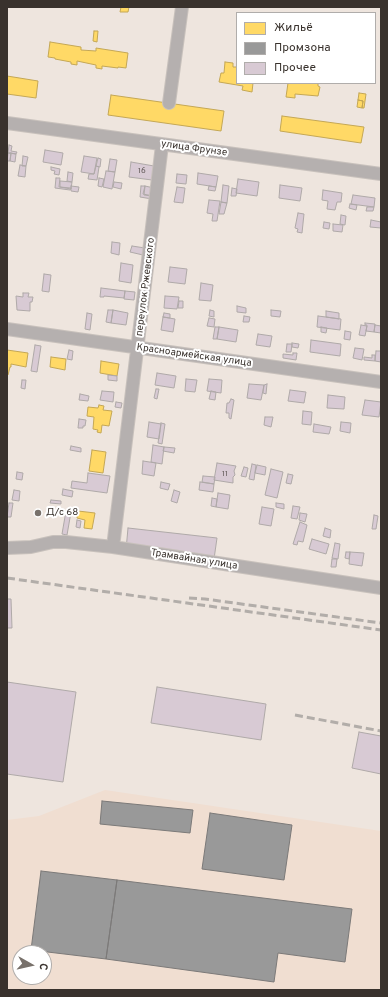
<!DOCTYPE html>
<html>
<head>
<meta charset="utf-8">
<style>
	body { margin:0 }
	#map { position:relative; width:388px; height:997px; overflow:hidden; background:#eee5de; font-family:Overpass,sans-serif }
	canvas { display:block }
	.frame { position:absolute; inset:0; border:8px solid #39322d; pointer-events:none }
	.legend { position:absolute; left:236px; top:12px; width:140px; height:72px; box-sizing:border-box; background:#fff; border:1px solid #b0adab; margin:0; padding:5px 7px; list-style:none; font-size:12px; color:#39322d }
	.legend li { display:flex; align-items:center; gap:8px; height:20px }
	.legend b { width:20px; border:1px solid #b0adab }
	.north { position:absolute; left:12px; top:945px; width:40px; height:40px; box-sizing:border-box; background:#fff; border:1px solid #b0adab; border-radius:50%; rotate:98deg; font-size:11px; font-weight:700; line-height:16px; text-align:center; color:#39322d }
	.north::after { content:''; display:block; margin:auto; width:14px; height:18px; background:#78716b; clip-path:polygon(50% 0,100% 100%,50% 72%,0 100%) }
</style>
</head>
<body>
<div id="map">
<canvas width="388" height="997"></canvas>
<div class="frame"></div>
<ul class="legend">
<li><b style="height:11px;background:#ffd966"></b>Жильё</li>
<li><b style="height:11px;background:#999"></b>Промзона</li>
<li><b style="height:11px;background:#d8cad4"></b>Прочее</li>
</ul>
<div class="north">С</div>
</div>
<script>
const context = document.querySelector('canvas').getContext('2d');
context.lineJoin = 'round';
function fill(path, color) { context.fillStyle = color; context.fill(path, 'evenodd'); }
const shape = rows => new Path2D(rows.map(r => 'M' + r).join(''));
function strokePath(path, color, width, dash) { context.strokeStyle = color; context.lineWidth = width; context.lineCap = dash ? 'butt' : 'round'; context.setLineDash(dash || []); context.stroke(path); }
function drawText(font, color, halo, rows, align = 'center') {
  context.font = font + ' Overpass,sans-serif'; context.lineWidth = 4; context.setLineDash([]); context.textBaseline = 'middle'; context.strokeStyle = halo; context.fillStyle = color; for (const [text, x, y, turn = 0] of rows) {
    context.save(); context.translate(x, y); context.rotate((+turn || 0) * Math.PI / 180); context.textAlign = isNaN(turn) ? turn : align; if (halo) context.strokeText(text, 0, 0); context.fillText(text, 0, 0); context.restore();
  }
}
const built = shape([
	[105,790,381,831,381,990,7,990,7,820,39,816],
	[20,953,44,953,44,977,20,977]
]);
const homes = shape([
	[121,7,129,7,128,12,120,12,121,7],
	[94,31,98,31,97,42,93,41,94,31],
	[50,42,81,47,81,50,96,51,96,48,128,53,126,68,118,67,118,68,102,66,102,69,96,68,96,65,77,61,77,65,71,64,71,62,55,59,55,58,48,57,50,42],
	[225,62,233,63,233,67,237,67,237,83,253,83,252,92,242,90,243,86,219,82,221,73,224,73,225,62],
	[7,76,38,81,36,98,7,94,7,76],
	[288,83,318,83,318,86,320,87,318,96,295,94,295,98,286,97,288,83],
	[359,93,366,94,364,108,362,108,363,101,358,100,359,93],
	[111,95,224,111,221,131,108,115,111,95],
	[358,100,363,101,362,108,357,107,358,100],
	[282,116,364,127,361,143,280,131,282,116],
	[7,350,28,353,26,367,11,364,11,367,10,367,8,375,7,375,7,350],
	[51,357,66,359,65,370,50,367,51,357],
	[101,361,119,364,117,376,100,373,101,361],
	[99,405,104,406,103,410,112,411,109,426,102,425,101,433,97,432,98,430,93,429,94,417,87,416,88,407,98,408,99,405],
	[92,450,106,452,103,473,89,471,92,450],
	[78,511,95,513,92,529,84,528,85,520,77,518,78,511]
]);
const industry = shape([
	[102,801,193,810,190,833,100,824,102,801],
	[210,813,292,825,284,880,202,869,210,813],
	[41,871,117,880,106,959,31,950,41,871],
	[117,880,352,909,345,962,278,953,274,982,106,959,117,880]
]);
const building = shape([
	[9,145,12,146,11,151,17,152,16,154,8,153,9,145],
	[45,150,63,153,61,165,43,162,45,150],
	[8,153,11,153,10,161,7,161,8,153],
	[11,153,16,154,15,162,10,161,11,153],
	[23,156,28,157,26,166,22,166,23,156],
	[84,156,97,158,94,174,81,172,84,156],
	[98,158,101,159,100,167,96,166,98,158],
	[110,159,117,160,115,172,108,171,110,159],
	[131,162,154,166,152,180,129,177,131,162],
	[20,165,26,166,25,177,18,176,20,165],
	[96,166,99,167,97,180,88,179,89,174,94,174,96,166],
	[51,167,60,169,59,175,54,174,55,171,51,170,51,167],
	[106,171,115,172,112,189,103,187,106,171],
	[68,172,73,173,72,182,67,181,68,172],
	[198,173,218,176,216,187,197,184,198,173],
	[177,174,187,175,186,184,176,183,177,174],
	[56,178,60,178,59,187,71,188,70,190,55,188,56,178],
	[99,178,104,179,102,187,98,186,99,178],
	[238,179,259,182,257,196,236,193,238,179],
	[60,181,72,182,71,189,60,187,60,181],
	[114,182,122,183,121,189,113,187,114,182],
	[223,185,229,186,227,203,221,202,223,185],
	[280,185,302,188,300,201,279,198,280,185],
	[71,186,79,187,78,192,71,191,71,186],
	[141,186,145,186,143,194,153,196,152,199,140,197,141,186],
	[145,186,154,188,152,196,144,195,145,186],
	[209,186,216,187,215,191,208,190,209,186],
	[177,187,185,188,183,203,174,202,177,187],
	[232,188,237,189,236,196,231,196,232,188],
	[323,190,342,193,341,202,337,202,335,210,327,209,328,201,322,200,323,190],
	[353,195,375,198,374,207,351,204,353,195],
	[209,200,220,201,217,221,212,221,213,214,207,213,209,200],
	[221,202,227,203,224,214,219,214,221,202],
	[350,204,357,205,356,210,349,208,350,204],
	[367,207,374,207,373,211,366,211,367,207],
	[298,213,304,214,302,233,297,232,298,229,295,228,298,213],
	[341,215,346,216,345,225,340,224,341,215],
	[371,220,381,222,381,228,370,227,371,220],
	[324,222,330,223,329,229,323,228,324,222],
	[333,224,343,225,342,232,333,231,333,224],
	[112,242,120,243,119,255,111,253,112,242],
	[132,246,145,248,143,255,130,252,132,246],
	[121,263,133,265,131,283,119,281,121,263],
	[170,267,187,269,185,284,168,282,170,267],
	[44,274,51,275,49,292,42,291,44,274],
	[201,283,213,285,211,301,199,300,201,283],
	[101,288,125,291,124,298,104,296,104,297,100,297,101,288],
	[125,291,135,292,134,300,124,299,125,291],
	[23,293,29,293,28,297,33,297,32,302,30,302,30,311,17,310,16,296,23,297,23,293],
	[165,296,179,297,177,309,164,308,165,296],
	[179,301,183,301,183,308,178,308,179,301],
	[237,306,246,308,246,313,237,312,237,306],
	[108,310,113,310,111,323,106,322,108,310],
	[113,310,128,313,126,325,111,323,113,310],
	[210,310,214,311,214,317,209,316,210,310],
	[271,310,281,311,280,317,271,316,271,310],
	[326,311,339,313,339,319,326,317,326,311],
	[87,313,92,314,90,330,85,329,87,313],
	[164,313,170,314,170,318,163,317,164,313],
	[244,316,250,317,249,322,243,322,244,316],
	[318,316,341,319,340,330,317,327,318,316],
	[163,317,175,319,173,332,161,330,163,317],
	[209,318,215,319,214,327,207,326,209,318],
	[365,323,375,324,374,332,366,331,367,325,365,325,365,323],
	[361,325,367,326,365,336,359,335,361,325],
	[375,325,381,326,381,333,374,332,375,325],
	[215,327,219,327,217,339,213,339,215,327],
	[219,327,238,330,236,342,217,339,219,327],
	[321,327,327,328,326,333,321,332,321,327],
	[345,331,351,332,350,340,344,339,345,331],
	[258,334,272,336,270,347,256,345,258,334],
	[311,340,341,344,340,356,310,352,311,340],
	[292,343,299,344,298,348,292,347,292,343],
	[287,344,292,344,291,352,286,352,287,344],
	[35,345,41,346,37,372,31,371,35,345],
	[355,348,364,349,362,360,353,358,355,348],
	[69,350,73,351,72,360,67,359,69,350],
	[376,351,381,351,381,362,375,361,376,351],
	[293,353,297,353,296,360,283,358,283,354,293,355,293,353],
	[372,355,375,355,375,361,364,360,364,357,372,358,372,355],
	[157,373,176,376,174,388,155,385,157,373],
	[108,375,117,376,117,381,108,380,108,375],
	[186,379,197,380,195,392,185,391,186,379],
	[209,379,222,380,221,393,207,391,209,379],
	[22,380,26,380,25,389,21,388,22,380],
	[249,384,264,385,261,400,247,398,249,384],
	[267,384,266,394,263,393,264,385,267,384],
	[156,389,159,389,157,399,154,398,156,389],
	[290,390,306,392,304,403,288,401,290,390],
	[102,391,114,392,113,402,100,400,102,391],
	[211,391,216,392,215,400,209,399,211,391],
	[80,394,89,396,88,401,79,400,80,394],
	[328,395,345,397,344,409,327,408,328,395],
	[231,399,234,400,231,419,229,418,229,413,226,413,227,403,229,403,231,399],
	[365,400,381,402,379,417,362,415,365,400],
	[116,402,122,403,121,408,115,407,116,402],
	[303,411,312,412,311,425,302,424,303,411],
	[265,417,273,417,271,427,264,425,265,417],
	[79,419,86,420,85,426,83,426,83,428,78,428,79,419],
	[149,422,161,424,159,439,147,437,149,422],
	[341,422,351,423,350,433,340,431,341,422],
	[161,423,165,424,162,444,158,443,161,423],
	[314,424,331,427,329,434,313,432,314,424],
	[153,445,164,447,162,464,151,462,153,445],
	[71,446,81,448,81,452,70,450,71,446],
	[164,447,175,448,174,453,163,451,164,447],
	[143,461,156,463,154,476,142,474,143,461],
	[217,463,236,466,234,471,235,475,233,477,233,483,214,480,217,463],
	[252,464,256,465,254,480,249,479,252,464],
	[257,465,266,467,265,475,255,473,257,465],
	[244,467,248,468,246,477,241,476,244,467],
	[271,469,283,472,277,498,265,495,271,469],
	[17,472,23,473,22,480,16,479,17,472],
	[88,473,110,476,107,493,71,488,72,481,87,483,88,473],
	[288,474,293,475,291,484,286,483,288,474],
	[203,476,215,477,214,484,202,482,203,476],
	[161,482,170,484,168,490,160,488,161,482],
	[200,482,214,484,213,492,199,490,200,482],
	[63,489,73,491,72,497,62,495,63,489],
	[14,490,20,491,19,501,12,500,14,490],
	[174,490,180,492,177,503,171,501,174,490],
	[218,493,230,495,228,509,216,507,218,493],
	[212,498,217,499,216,507,211,506,212,498],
	[51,500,61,501,61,504,50,503,51,500],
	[9,503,13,503,11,517,7,517,9,503],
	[276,503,284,504,284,509,276,507,276,503],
	[293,506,300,507,297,519,291,518,293,506],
	[262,507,274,509,271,526,259,524,262,507],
	[66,511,71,512,67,535,62,534,66,511],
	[300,513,307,514,305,522,299,520,300,513],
	[374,515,378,516,376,529,372,529,374,515],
	[77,520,81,521,80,528,76,527,77,520],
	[300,522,307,525,303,542,298,541,297,545,293,544,300,522],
	[128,528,217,538,214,559,126,550,128,528],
	[325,528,331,530,330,538,323,536,325,528],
	[312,539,329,544,326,554,309,549,312,539],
	[335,543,340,544,338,559,332,558,335,543],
	[346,552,350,552,349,559,345,558,346,552],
	[350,552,364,553,362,566,349,564,350,552],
	[332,559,337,559,336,567,331,567,332,559],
	[7,599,11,599,12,628,7,628,7,599],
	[7,682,76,692,63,782,7,774,7,682],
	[157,687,266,704,261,740,151,723,157,687],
	[359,732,381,736,381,774,352,768,359,732]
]);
const minor = shape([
	[169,103,182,7],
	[7,123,381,174],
	[7,329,381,382],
	[113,547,162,145],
	[7,548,31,547,53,542,66,542,113,547,381,588]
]);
const rail = shape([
	[7,578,381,630],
	[189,598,205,599,381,623],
	[295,715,381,731]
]);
const markers = [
	[38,513,4,"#78716b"]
];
const numberNames = [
	["16",142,171],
	["11",225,474]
];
const streetNames = [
	["улица Фрунзе",194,149,8],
	["переулок Ржевского",146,287,-83],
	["Красноармейская улица",194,356,8],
	["Трамвайная улица",194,560,9]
];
const poiNames = [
	["Д/с 68",46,513]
];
fill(built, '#f0ded1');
fill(homes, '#ffd966');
strokePath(homes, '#c4a755', 1);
fill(industry, '#999');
strokePath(industry, '#7c7a79', 1);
fill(building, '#d8cad4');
strokePath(building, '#afa9a8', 1);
strokePath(minor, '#c8c1bc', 14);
strokePath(minor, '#b5b0af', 12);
strokePath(rail, '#b2ada9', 3, [8, 4]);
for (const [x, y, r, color] of markers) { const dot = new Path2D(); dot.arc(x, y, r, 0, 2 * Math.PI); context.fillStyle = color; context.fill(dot); strokePath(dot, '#fff', 1.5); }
drawText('8px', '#615857', null, numberNames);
drawText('10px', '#39322d', '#fff', streetNames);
drawText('10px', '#39322d', '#fff', poiNames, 'left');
</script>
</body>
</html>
